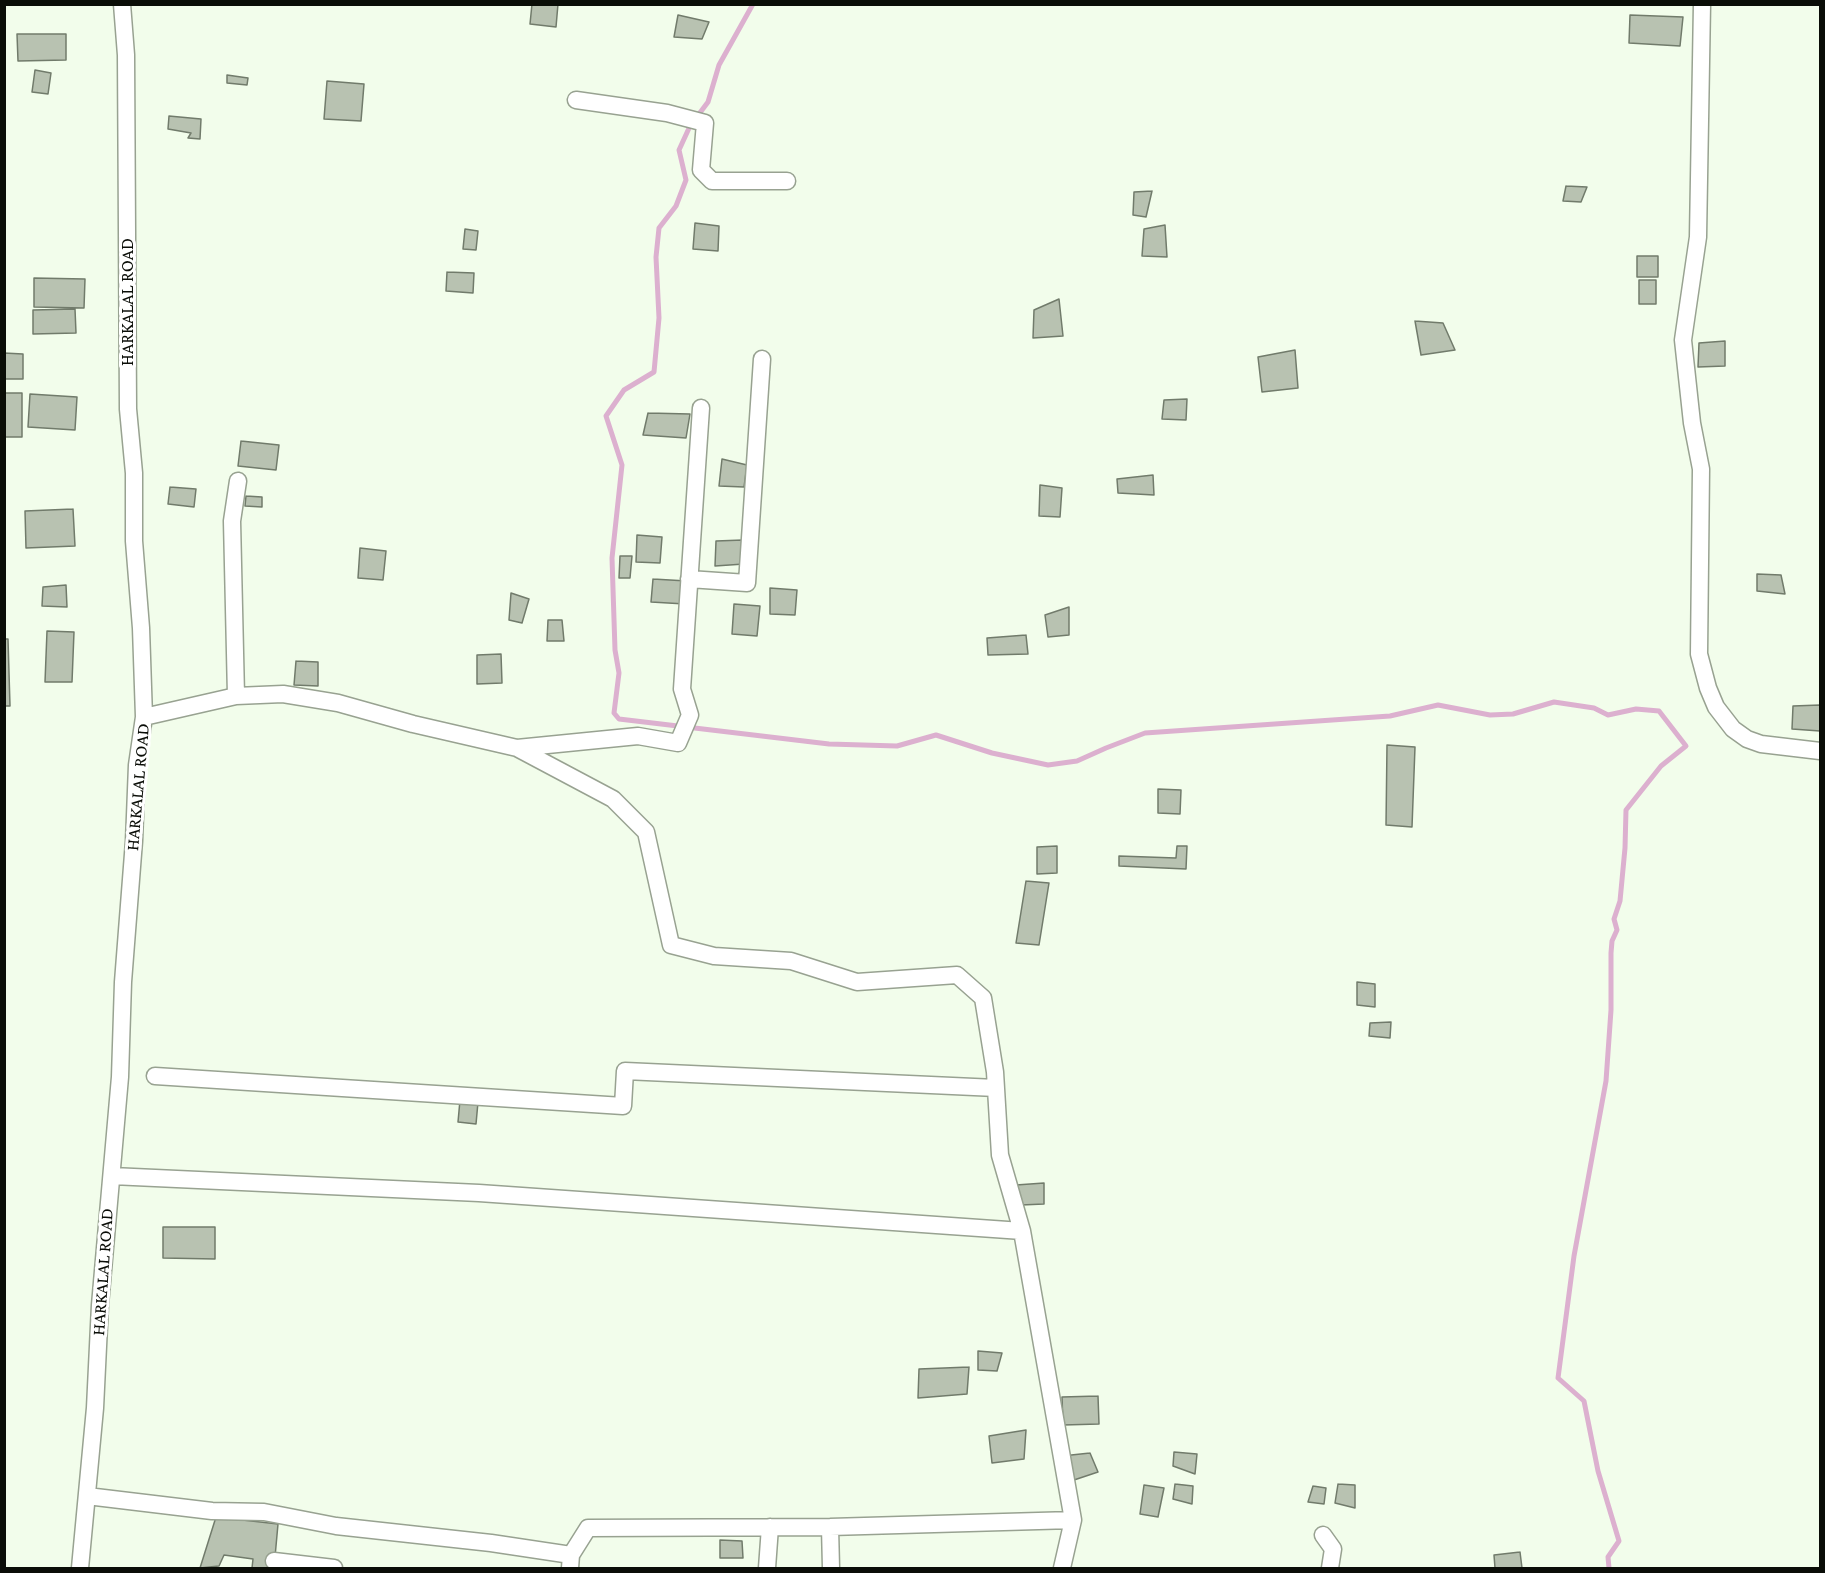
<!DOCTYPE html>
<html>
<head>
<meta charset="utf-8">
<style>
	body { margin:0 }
	#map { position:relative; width:1825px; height:1573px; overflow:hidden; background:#f2fdeb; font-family:"Crimson Pro",serif }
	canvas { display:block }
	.frame { position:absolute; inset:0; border:6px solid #0a0d07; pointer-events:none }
</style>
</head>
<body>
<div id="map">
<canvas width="1825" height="1573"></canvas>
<div class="frame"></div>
</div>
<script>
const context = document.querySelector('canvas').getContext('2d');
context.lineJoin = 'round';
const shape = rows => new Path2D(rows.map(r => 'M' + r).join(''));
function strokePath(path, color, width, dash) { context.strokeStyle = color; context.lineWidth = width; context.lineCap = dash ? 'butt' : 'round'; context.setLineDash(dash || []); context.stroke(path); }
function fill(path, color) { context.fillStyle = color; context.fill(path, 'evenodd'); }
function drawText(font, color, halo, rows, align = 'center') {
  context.font = font + ' "Crimson Pro",serif'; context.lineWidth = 6; context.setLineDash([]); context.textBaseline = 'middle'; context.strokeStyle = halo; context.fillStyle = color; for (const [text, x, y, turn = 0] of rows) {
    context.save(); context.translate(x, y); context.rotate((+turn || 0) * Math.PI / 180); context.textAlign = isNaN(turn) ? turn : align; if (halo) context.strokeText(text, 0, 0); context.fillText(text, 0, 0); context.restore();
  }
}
const stream = shape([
	[753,4,719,65,708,102,690,126,679,150,686,180,676,206,659,228,656,257,659,318,654,372,624,390,606,416,622,465,612,558,615,650,619,673,614,713,619,719,829,744,897,746,936,735,992,753,1048,765,1077,761,1106,748,1145,733,1390,716,1438,705,1490,715,1513,714,1554,702,1594,708,1608,715,1636,709,1659,711,1686,746,1661,766,1626,810,1625,848,1620,901,1614,919,1617,930,1612,941,1611,953,1611,1010,1606,1081,1574,1256,1558,1378,1584,1401,1598,1471,1619,1541,1608,1557,1609,1568]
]);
const building = shape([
	[532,4,558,4,556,27,530,24,532,4],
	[678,15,709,22,702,39,674,37,678,15],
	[1630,15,1683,17,1680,46,1629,43,1630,15],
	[17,34,66,34,66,60,18,61,17,34],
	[35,70,51,73,48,94,32,92,35,70],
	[227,75,248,78,247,85,227,83,227,75],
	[327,81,364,84,361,121,324,119,327,81],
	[169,116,201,119,200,139,188,138,191,133,168,129,169,116],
	[1566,186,1587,187,1581,202,1563,201,1566,186],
	[1152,191,1146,217,1133,215,1134,192,1152,191],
	[695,223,719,226,718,251,693,249,695,223],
	[1165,225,1167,257,1142,256,1144,229,1165,225],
	[465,229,478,231,476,250,463,249,465,229],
	[1637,256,1658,256,1658,277,1637,277,1637,256],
	[447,272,474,273,473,293,446,291,447,272],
	[34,278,85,279,84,308,34,307,34,278],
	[1639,280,1656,280,1656,304,1639,304,1639,280],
	[1059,299,1063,336,1033,338,1034,310,1059,299],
	[75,309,76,333,33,334,33,310,75,309],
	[1415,321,1443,323,1455,350,1421,355,1415,321],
	[1725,341,1725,366,1698,367,1699,343,1725,341],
	[1295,350,1298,388,1262,392,1258,357,1295,350],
	[4,353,23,354,23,379,4,379,4,353],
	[4,393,22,393,22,437,4,437,4,393],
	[30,394,77,397,75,430,28,427,30,394],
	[1187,399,1186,420,1162,419,1164,400,1187,399],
	[648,413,690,414,686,438,643,435,648,413],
	[241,441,279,445,276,470,238,466,241,441],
	[722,459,747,465,744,487,719,486,722,459],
	[1153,475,1154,495,1118,493,1117,479,1153,475],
	[1040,485,1062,488,1060,517,1039,516,1040,485],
	[170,487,196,489,194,507,168,504,170,487],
	[246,496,262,497,262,507,245,506,246,496],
	[73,509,75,546,26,548,25,511,73,509],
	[637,535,662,537,660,563,636,562,637,535],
	[743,540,744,564,715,566,716,541,743,540],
	[360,548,386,551,383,580,358,578,360,548],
	[620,556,632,556,630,578,619,578,620,556],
	[1757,574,1781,575,1785,594,1757,591,1757,574],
	[653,579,687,581,685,604,651,602,653,579],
	[66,585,67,607,42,606,43,587,66,585],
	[770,588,797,590,795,615,770,614,770,588],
	[511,593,529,599,522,623,509,620,511,593],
	[734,604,760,606,757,636,732,634,734,604],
	[1069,607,1069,635,1048,637,1045,615,1069,607],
	[548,620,562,620,564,641,547,641,548,620],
	[47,631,74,632,72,682,45,682,47,631],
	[1026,635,1028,654,988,655,987,638,1026,635],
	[4,639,8,639,10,706,4,706,4,639],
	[501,654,502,683,477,684,477,655,501,654],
	[296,661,318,662,318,686,294,685,296,661],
	[1820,705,1820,731,1792,729,1793,706,1820,705],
	[1387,745,1415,747,1412,827,1386,825,1387,745],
	[1158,789,1181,790,1180,814,1158,813,1158,789],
	[1057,846,1057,873,1037,874,1037,847,1057,846],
	[1177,846,1187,846,1186,869,1119,866,1119,856,1176,858,1177,846],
	[1026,881,1049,883,1039,945,1016,943,1026,881],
	[1357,982,1375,984,1375,1007,1357,1005,1357,982],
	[1391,1022,1390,1038,1369,1036,1370,1023,1391,1022],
	[460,1100,478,1102,476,1124,458,1122,460,1100],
	[1044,1183,1044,1204,1021,1205,1016,1185,1044,1183],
	[163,1227,215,1227,215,1259,163,1258,163,1227],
	[978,1351,1002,1353,997,1371,978,1370,978,1351],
	[969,1367,967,1394,918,1398,919,1369,969,1367],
	[1098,1396,1099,1424,1063,1425,1062,1397,1098,1396],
	[1026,1430,1024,1459,992,1463,989,1436,1026,1430],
	[1174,1452,1197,1454,1195,1474,1173,1466,1174,1452],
	[1090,1453,1098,1472,1071,1481,1062,1456,1090,1453],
	[1175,1484,1193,1486,1192,1504,1173,1499,1175,1484],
	[1338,1484,1355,1485,1355,1508,1335,1503,1338,1484],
	[1144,1485,1164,1488,1158,1517,1140,1514,1144,1485],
	[1313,1486,1326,1488,1324,1504,1308,1502,1313,1486],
	[216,1517,278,1524,274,1568,252,1568,253,1559,224,1555,219,1566,200,1568,216,1517],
	[720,1540,742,1541,743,1558,720,1558,720,1540],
	[1520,1552,1522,1568,1495,1568,1494,1555,1520,1552]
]);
const minor = shape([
	[1702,4,1698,237,1683,340,1692,423,1701,469,1699,654,1708,688,1716,707,1733,729,1747,739,1761,744,1820,751],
	[576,100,667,113,705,123,701,170,712,181,787,181],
	[689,579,747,583,762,359],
	[236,696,232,521,238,481],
	[144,717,236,696,283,694,338,703,413,724,517,748,613,799,646,832,671,945,714,956,791,961,857,982,957,975,983,998,995,1072,1000,1155,1022,1231,1073,1520,1062,1568],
	[517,748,638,736,678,743,690,715,682,689,701,408],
	[155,1076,623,1106,625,1071,996,1088],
	[112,1176,479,1193,1022,1231],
	[87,1496,212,1511,264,1512,336,1526,491,1543,571,1555],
	[830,1527,831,1568],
	[1323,1535,1333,1549,1330,1568],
	[274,1561,334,1568],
	[80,1568,95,1408,100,1305,120,1077,123,982,134,841,137,765,144,717,141,628,134,541,134,473,128,409,126,55,122,4],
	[570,1568,571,1555,588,1528,830,1527,1073,1520],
	[767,1568,770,1527]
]);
const streetNames = [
	["HARKALAL ROAD",127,302,-90],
	["HARKALAL ROAD",138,787,-85],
	["HARKALAL ROAD",103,1272,-86]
];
strokePath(stream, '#dcb0cf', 5);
fill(building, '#b8c2b1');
strokePath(building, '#717b6b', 1.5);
strokePath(minor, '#98a291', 19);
strokePath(minor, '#fff', 16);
drawText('18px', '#0a0d07', '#fff', streetNames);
</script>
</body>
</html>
